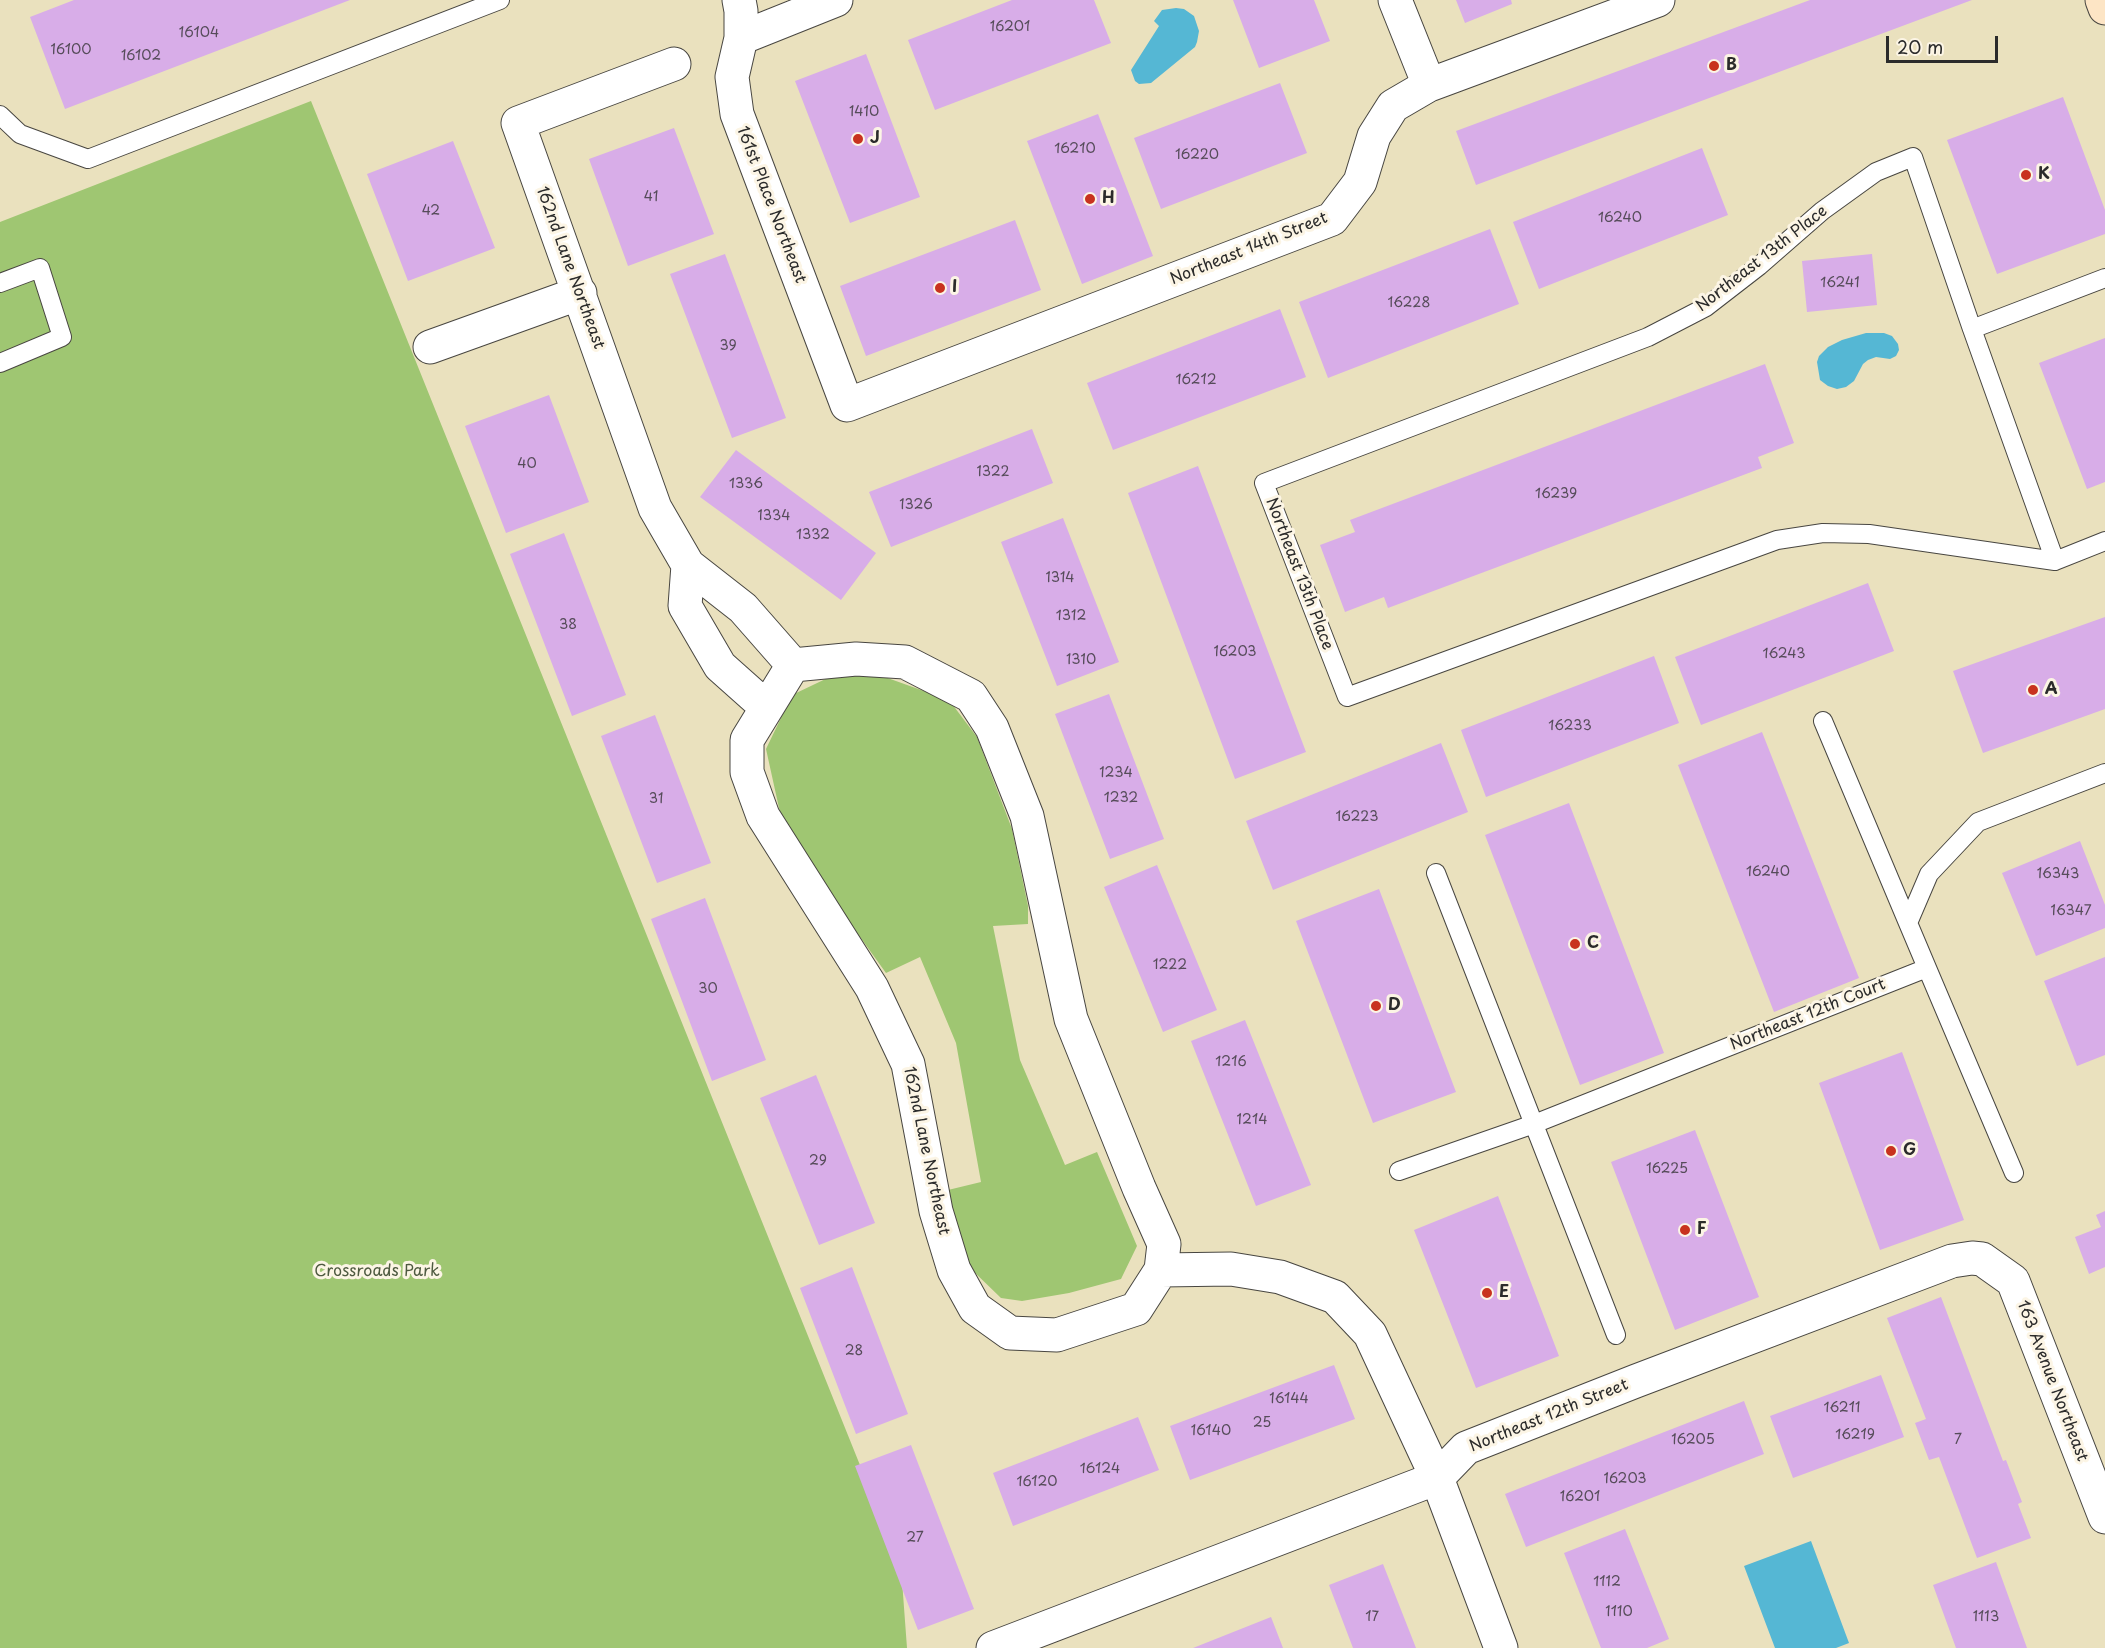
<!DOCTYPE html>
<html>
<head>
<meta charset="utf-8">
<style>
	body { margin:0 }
	#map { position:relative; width:2105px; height:1648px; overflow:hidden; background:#eae1be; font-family:"Playpen Sans",sans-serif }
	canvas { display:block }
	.scale { position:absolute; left:1886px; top:36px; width:112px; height:27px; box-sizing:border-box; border:3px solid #2b2b2b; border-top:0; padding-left:8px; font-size:18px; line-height:21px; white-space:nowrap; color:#2b2b2b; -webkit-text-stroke:4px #fcf5e5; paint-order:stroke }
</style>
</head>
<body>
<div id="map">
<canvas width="2105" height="1648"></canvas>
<div class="scale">20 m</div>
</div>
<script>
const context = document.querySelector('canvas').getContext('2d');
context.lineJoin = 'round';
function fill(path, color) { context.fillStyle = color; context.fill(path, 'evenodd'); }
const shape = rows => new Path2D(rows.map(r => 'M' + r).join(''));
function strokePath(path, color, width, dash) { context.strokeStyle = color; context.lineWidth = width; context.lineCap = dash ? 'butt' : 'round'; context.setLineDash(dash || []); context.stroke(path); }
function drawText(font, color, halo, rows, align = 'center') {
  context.font = font + ' "Playpen Sans",sans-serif'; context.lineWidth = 6; context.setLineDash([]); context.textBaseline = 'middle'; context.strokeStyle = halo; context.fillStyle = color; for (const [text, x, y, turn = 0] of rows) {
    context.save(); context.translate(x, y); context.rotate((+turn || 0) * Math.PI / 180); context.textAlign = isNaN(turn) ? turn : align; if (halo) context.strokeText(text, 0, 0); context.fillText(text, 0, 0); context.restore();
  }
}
const green = shape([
	[311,101,901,1567,907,1648,0,1648,0,222],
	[836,674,882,676,949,700,977,737,1012,829,1028,906,1028,924,993,926,1020,1060,1065,1165,1097,1152,1137,1246,1121,1279,1069,1293,1022,1301,1001,1298,970,1268,962,1247,948,1190,981,1182,956,1043,920,957,886,973,806,862,786,829,779,808,766,749,792,695]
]);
const water = shape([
	[1176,8,1184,9,1194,16,1199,31,1197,42,1195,47,1151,83,1139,84,1135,81,1131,70,1159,26,1154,21,1162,10],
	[1866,333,1884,333,1892,336,1898,344,1899,350,1896,356,1890,359,1876,357,1868,360,1863,364,1854,381,1846,387,1837,389,1828,386,1820,380,1817,362,1819,356,1828,347,1842,340],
	[1811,1541,1849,1643,1836,1648,1775,1648,1744,1566]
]);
const building = shape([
	[74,0,350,0,65,109,30,17],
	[1012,0,1094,0,1111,43,935,110,908,40],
	[1233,0,1314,0,1330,41,1259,68],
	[1456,0,1511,0,1512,4,1465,23],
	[1810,0,1972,0,1476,185,1456,131],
	[866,54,920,197,850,223,795,81],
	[1280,83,1307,153,1161,209,1134,138],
	[2063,97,2105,210,2105,234,1997,274,1947,140],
	[1098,114,1153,256,1082,284,1027,141],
	[674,128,714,234,628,266,589,159],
	[453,141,495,248,408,281,367,174],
	[1702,148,1728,215,1539,289,1513,222],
	[1015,220,1041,290,866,356,840,286],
	[1490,229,1519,304,1328,378,1299,302],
	[725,254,786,418,732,438,670,274],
	[1872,254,1877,305,1807,312,1802,261],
	[1280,309,1306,377,1113,450,1087,383],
	[2105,338,2105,482,2087,489,2039,363],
	[1765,364,1794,443,1758,457,1762,468,1388,608,1384,597,1345,612,1320,545,1355,532,1350,520],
	[549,395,589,502,506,533,465,426],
	[1032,429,1053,483,891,547,869,492],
	[736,450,876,553,841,600,700,497],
	[1198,466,1306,752,1235,779,1128,493],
	[1063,518,1119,662,1057,686,1001,542],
	[564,533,626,695,572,716,510,554],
	[1868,583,1894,651,1701,725,1675,657],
	[2105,617,2105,709,1983,753,1953,671],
	[1654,656,1679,723,1486,797,1461,730],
	[1109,694,1164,839,1110,859,1055,714],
	[655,715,711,863,657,883,601,736],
	[1762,732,1859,978,1774,1012,1678,765],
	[1441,743,1468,812,1273,890,1246,821],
	[1569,803,1664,1053,1580,1085,1485,835],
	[2080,841,2105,905,2105,928,2036,956,2002,873],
	[1157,865,1217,1010,1163,1032,1104,887],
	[1379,889,1456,1092,1373,1123,1296,921],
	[705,898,766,1060,712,1081,651,919],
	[2105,957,2105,1055,2077,1066,2044,981],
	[1245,1020,1311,1185,1256,1206,1191,1041],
	[1902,1052,1964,1220,1880,1250,1819,1083],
	[816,1075,875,1223,819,1245,760,1098],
	[1695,1130,1759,1297,1675,1330,1611,1162],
	[1498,1196,1559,1356,1476,1388,1414,1230],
	[2105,1211,2105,1267,2089,1274,2075,1237,2101,1227,2096,1215],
	[852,1267,908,1414,856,1434,800,1288],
	[1941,1297,2003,1461,2006,1460,2022,1502,2018,1504,2031,1538,1977,1558,1939,1457,1929,1460,1915,1423,1926,1419,1887,1318],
	[1334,1365,1355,1419,1190,1480,1170,1426],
	[1881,1375,1904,1437,1793,1478,1770,1416],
	[1744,1401,1764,1454,1526,1547,1505,1494],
	[1138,1417,1159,1470,1013,1526,993,1473],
	[911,1445,974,1609,918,1630,855,1466],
	[1625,1529,1669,1639,1647,1648,1601,1648,1564,1553],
	[1996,1562,2027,1648,1956,1648,1933,1585],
	[1383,1564,1416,1648,1353,1648,1329,1585],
	[1271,1617,1283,1648,1193,1648]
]);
const lane = shape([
	[0,115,20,134,88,159,500,0],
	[0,283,40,268,62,337,0,363],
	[1972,329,1913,157,1876,172,1822,211,1759,266,1706,307,1648,337,1264,483,1347,697,1777,540,1823,533,1869,534,2055,561,2105,541],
	[2055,561,1972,329,2105,278],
	[1823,721,1908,923],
	[1436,873,1616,1335],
	[1927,968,2014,1173],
	[1399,1171,1534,1124,1927,968,1908,923,1929,874,1978,822,2105,773]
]);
const street = shape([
	[739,0,741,11,741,38,732,77,737,114,847,405,1332,219,1360,182,1374,136,1393,106,1429,85,1658,0],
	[1395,0,1429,85],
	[741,38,836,0],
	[674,64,518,123,655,508,688,565,743,608,793,665],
	[430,347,580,293],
	[688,565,685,606,720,666,766,707],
	[856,659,905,662,971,696,992,728,1027,816,1071,1019,1139,1188,1164,1244,1161,1270,1136,1309,1057,1335,1010,1333,975,1308,954,1270,936,1211,908,1064,872,988,763,816,747,772,747,740,793,665,856,659],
	[1161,1270,1231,1269,1280,1277,1335,1297,1370,1334,1437,1478,1501,1648],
	[993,1648,1437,1478,1466,1448,1636,1381,1952,1261,1972,1258,1982,1259,2013,1281,2105,1517]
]);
const secondary = shape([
	[2102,0,2105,8]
]);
const markers = [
	[1714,66,6,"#c8321e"],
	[858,139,6,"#c8321e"],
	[2026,175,6,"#c8321e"],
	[1090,199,6,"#c8321e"],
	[940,288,6,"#c8321e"],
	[2033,690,6,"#c8321e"],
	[1575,944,6,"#c8321e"],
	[1376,1006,6,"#c8321e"],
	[1891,1151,6,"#c8321e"],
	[1685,1230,6,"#c8321e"],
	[1487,1293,6,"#c8321e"]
];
const numberNames = [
	["16201",1010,27],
	["16104",199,33],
	["16100",71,50],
	["16102",141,56],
	["1410",864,112],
	["16210",1075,149],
	["16220",1197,155],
	["41",651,197],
	["42",431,211],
	["16240",1620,218],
	["16241",1840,283],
	["16228",1409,303],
	["39",728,346],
	["16212",1196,380],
	["40",527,464],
	["1322",993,472],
	["1336",746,484],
	["16239",1556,494],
	["1326",916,505],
	["1334",774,516],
	["1332",813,535],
	["1314",1060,578],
	["1312",1071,616],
	["38",568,625],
	["16203",1235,652],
	["16243",1784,654],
	["1310",1081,660],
	["16233",1570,726],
	["1234",1116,773],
	["1232",1121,798],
	["31",656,799],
	["16223",1357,817],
	["16240",1768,872],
	["16343",2058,874],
	["16347",2071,911],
	["1222",1170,965],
	["30",708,989],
	["1216",1231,1062],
	["1214",1252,1120],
	["29",818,1161],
	["16225",1667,1169],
	["28",854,1351],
	["16144",1289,1399],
	["16211",1842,1408],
	["25",1262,1423],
	["16140",1211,1431],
	["16219",1855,1435],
	["16205",1693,1440],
	["7",1958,1440],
	["16124",1100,1469],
	["16203",1625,1479],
	["16120",1037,1482],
	["16201",1580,1497],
	["27",915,1538],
	["1112",1607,1582],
	["1110",1619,1612],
	["17",1372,1617],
	["1113",1986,1617]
];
const poiNames = [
	["B",1726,66],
	["J",870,139],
	["K",2038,175],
	["H",1102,199],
	["I",952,288],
	["A",2045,690],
	["C",1587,944],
	["D",1388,1006],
	["G",1903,1151],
	["F",1697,1230],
	["E",1499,1293]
];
const streetNames = [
	["161st Place Northeast",771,205,69],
	["Northeast 14th Street",1249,249,-22],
	["Northeast 13th Place",1762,259,-38],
	["162nd Lane Northeast",570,268,70],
	["Northeast 13th Place",1299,574,69],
	["Northeast 12th Court",1808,1015,-22],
	["162nd Lane Northeast",926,1151,78],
	["163 Avenue Northeast",2052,1381,69],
	["Northeast 12th Street",1549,1416,-22]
];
const parkNames = [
	["Crossroads Park",377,1272]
];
fill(green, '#9fc672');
fill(water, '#55b7d4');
fill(building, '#d8ade8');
strokePath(lane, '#484641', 20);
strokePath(street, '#484641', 35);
strokePath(secondary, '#484641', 35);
strokePath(lane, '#fff', 18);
strokePath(street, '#fff', 33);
strokePath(secondary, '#fde5c5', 33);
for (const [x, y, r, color] of markers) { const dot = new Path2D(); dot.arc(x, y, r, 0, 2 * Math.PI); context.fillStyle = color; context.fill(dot); strokePath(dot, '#fcf5e5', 2); }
drawText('14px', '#564c5a', null, numberNames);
drawText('bold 16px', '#2b2b2b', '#fcf5e5', poiNames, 'left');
drawText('16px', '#2b2b2b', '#fcf5e5', streetNames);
drawText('16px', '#4e5a40', '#fcf5e5', parkNames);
</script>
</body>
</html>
